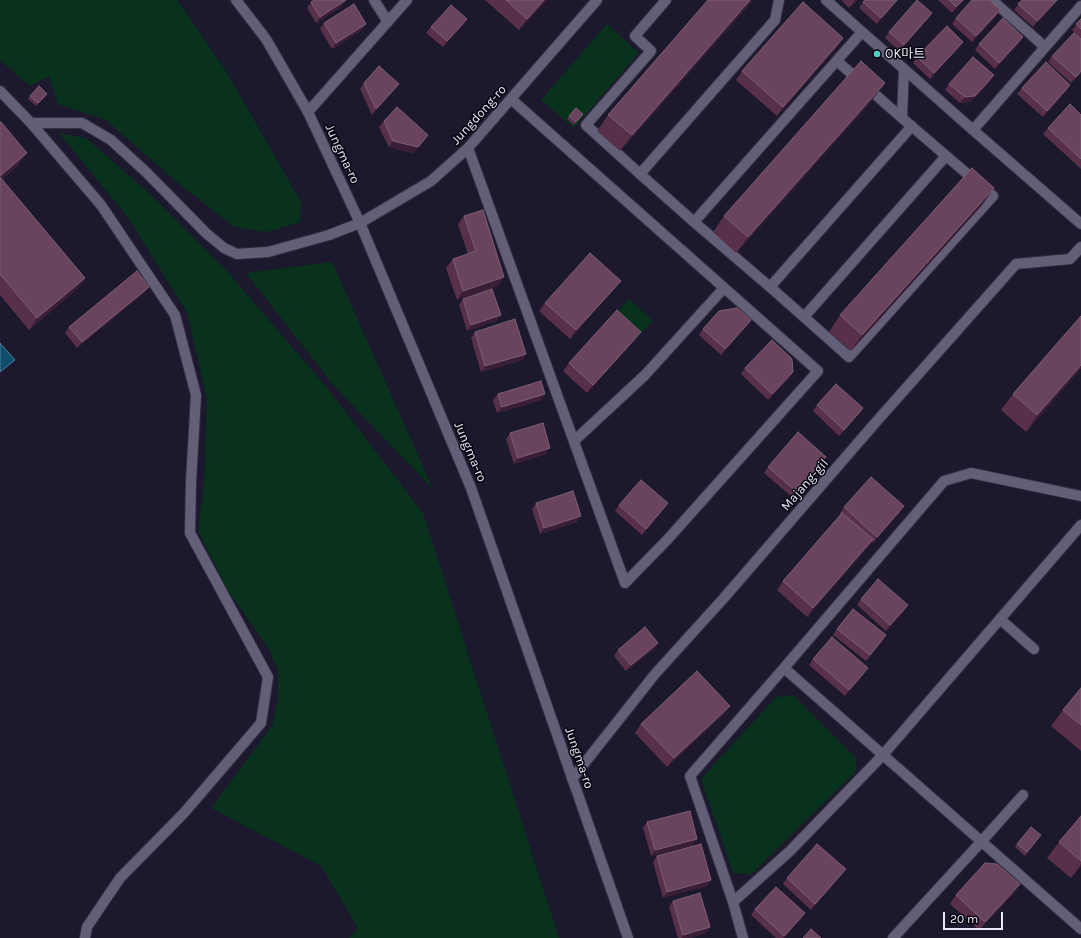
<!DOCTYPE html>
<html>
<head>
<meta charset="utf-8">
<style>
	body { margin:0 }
	#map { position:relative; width:1081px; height:938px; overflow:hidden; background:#1c182d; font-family:Karla,sans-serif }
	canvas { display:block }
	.scale { position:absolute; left:943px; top:912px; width:60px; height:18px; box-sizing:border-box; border:2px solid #ebe9f9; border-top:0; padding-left:5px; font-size:12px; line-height:14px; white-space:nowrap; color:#ebe9f9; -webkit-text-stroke:3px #06050e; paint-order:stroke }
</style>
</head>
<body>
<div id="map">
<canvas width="1081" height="938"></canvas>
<div class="scale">20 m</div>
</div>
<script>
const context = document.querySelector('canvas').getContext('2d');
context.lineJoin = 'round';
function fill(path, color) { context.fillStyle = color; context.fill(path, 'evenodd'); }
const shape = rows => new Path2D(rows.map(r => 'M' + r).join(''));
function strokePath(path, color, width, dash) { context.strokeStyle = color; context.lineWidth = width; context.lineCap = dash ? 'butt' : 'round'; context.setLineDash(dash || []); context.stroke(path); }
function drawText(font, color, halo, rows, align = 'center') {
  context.font = font + ' Karla,"Noto Sans KR",sans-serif'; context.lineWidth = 3; context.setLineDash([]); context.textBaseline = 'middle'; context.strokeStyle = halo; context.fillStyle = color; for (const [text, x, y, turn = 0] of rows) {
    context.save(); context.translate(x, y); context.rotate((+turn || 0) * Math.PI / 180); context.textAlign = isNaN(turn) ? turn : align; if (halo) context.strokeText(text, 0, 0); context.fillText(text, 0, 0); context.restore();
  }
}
const green = shape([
	[0,0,177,0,224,68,301,202,300,222,267,232,234,227,177,182,106,120,58,104,49,76,30,86,0,60],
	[607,24,639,53,574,128,541,100],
	[59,133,86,138,152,196,227,271,327,388,423,513,559,938,350,938,358,928,321,866,211,808,272,726,278,699,278,671,269,649,227,589,198,531,204,485,207,400,187,312,127,216],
	[332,262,433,489,334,386,246,273],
	[629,299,653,321,634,341,610,319],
	[793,695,856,758,856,771,752,874,733,873,701,779,776,697]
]);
const water = shape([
	[0,343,15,360,0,372,0,343]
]);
const lane = shape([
	[779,0,775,20,640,174,694,222,862,32],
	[837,61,902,118],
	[912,126,770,287,804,317,946,156],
	[640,174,586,125,651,51,635,36,666,0],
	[694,222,770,287],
	[804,317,849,357,993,196,902,118,904,69]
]);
const street = shape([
	[374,0,388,22],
	[826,0,973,130,1081,6],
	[992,0,1045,47],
	[0,91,31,123,101,205,175,315,196,395,191,482,190,533,268,677,261,723,184,813,120,878,87,927,85,938],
	[308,112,407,0],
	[31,123,82,123,111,140,146,172,206,233,224,248,237,254,268,252,329,235,360,223],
	[973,130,1081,224],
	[468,148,625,583,667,540,818,371,511,99],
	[574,441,645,375,724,288],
	[1000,619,1034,649],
	[784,668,1081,929],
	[572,779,655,674,723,599,876,422,1016,264,1070,259,1081,247],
	[733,902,790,851,882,756,1081,525],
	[743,938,733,902,690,776,784,668,944,481,971,473,1081,496],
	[893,938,981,842,1023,795]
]);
const secondary = shape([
	[236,0,266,39,308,112,360,223,471,488,628,938],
	[360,223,431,181,468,148,597,0]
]);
const wall = shape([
	[485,0,547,0,519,30],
	[708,0,753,0,620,151,597,131,608,115],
	[841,0,857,0,849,8],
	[898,0,877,24,859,8,863,2],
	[938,0,964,0,952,13],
	[1022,0,1058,0,1033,27,1014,10],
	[311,2,342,6,316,23,307,8],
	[1000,10,996,16,972,42,952,24,956,18],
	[932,13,928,19,899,51,885,38,889,32],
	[1081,19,1081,39,1072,30],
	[324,23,362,30,332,49,320,29],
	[463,25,443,47,426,33,431,27],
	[1023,37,1019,43,995,69,975,50,979,44],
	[843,38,837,47,777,116,736,80,742,71],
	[1081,39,1081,73,1071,83,1048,62,1052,56],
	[959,47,930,79,913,63,917,57],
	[990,81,971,102,960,103,945,90,949,84],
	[364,83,394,90,372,115,360,89],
	[1070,85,1066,91,1043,117,1017,94,1022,88],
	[30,96,45,97,36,106,28,99],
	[873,99,736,253,713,232,724,216],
	[583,114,574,125,567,119,569,116],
	[1081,115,1081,169,1043,134,1048,128],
	[384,121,424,141,413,153,389,147,379,127],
	[0,123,19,164,2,179,85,278,77,289,29,330,0,295],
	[983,204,851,351,829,332,840,315],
	[464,216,498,286,457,300,446,268,453,259,468,254,458,224],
	[614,289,570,339,539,311,545,303],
	[145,292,77,348,65,333,69,327],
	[463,299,501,315,496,321,467,331,459,305],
	[1081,316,1081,368,1026,432,1001,410,1013,394],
	[751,320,747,326,721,355,699,335,703,329],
	[475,332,526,354,522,360,481,372,471,338],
	[634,341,587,393,563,371,569,363],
	[745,368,789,378,768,400,741,374],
	[498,394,545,394,541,400,497,413,493,400],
	[817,405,863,408,859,414,839,436,813,411],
	[510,433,546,454,514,464,506,439],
	[826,457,822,463,792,497,764,473,768,467],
	[536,503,577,522,540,534,532,509],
	[619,505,664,509,642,535,615,511],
	[844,507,900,512,873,543,872,542,867,548,807,617,777,590,783,581,841,514,840,513],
	[861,599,908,605,904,611,886,631,857,605],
	[837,629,882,641,866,661,833,635],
	[654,649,626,671,614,656,618,650],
	[813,659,864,674,845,696,809,665],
	[1081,688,1081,753,1081,751,1051,726,1063,710],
	[724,714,667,767,635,733,641,724],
	[1081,816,1081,866,1071,878,1047,858,1059,842],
	[647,822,693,845,651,856,643,828],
	[1041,835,1025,856,1015,847,1017,844],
	[657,856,711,880,707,886,663,898,653,862],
	[846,869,841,875,811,910,783,884,787,878],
	[1014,893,979,930,950,904,956,895],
	[673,901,710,927,706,933,690,938,678,938,669,907],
	[755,909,801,919,784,938,776,938,751,915]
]);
const shadedWall = shape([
	[346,0,342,6,316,23,320,17],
	[544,0,547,0,519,30,527,19],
	[750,0,753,0,620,151,632,135],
	[855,0,857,0,849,8,854,2],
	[897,0,898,0,877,24,881,18],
	[963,0,964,0,952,13,956,7],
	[1057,0,1058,0,1033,27,1037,21],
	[1000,10,996,16,972,42,976,36],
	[932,13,928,19,899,51,904,45],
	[467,19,463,25,443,47,447,41],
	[366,24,362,30,332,49,336,43],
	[1023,37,1019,43,995,69,999,63],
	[843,38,837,47,777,116,783,107],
	[963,42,959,47,930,79,934,73],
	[1081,71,1081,73,1071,83],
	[994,75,990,81,971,102,960,103,965,97],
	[885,83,873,99,736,253,748,237],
	[399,84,394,90,372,115,376,109],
	[1070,85,1066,91,1043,117,1047,111],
	[428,135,424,141,413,153,389,147,393,141],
	[27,153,19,164,0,181,0,176],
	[994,188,983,204,851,351,862,335],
	[504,277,498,286,457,300,463,291],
	[85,278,77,289,29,330,37,318],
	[621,281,614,289,570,339,576,330],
	[149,287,145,292,77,348,82,342],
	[501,315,496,321,467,331,471,325],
	[751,320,747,326,721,355,725,349],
	[641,332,634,341,587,393,593,385],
	[526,354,522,360,481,372,485,366],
	[1081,365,1081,368,1026,432,1037,415],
	[793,372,789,378,768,400,772,394],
	[545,394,541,400,497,413,502,407],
	[863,408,859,414,839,436,844,430],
	[550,448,546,454,514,464,518,458],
	[826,457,822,463,792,497,796,491],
	[668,503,664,509,642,535,646,529],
	[904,506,900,512,873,543,877,537],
	[581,516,577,522,540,534,544,528],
	[873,539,867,548,807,617,813,608],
	[908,605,904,611,886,631,890,625],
	[658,643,654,649,626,671,631,665],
	[868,668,864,674,845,696,849,690],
	[730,706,724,714,667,767,674,758],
	[697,839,693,845,651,856,655,850],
	[1081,864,1081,866,1071,878],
	[846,869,841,875,811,910,815,904],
	[711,880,707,886,663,898,667,892],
	[1020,884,1014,893,979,930,985,922],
	[805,913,801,919,784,938,783,938],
	[710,927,706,933,690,938,682,938,683,935]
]);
const building = shape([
	[314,0,346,0,320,17,311,2,314,0],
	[506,0,544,0,527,19,506,0],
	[708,0,750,0,632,135,608,115,708,0],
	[865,0,897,0,881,18,863,2,865,0],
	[917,0,932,13,904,45,889,32,917,0],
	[949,0,963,0,956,7,949,0],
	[972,0,990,0,1000,10,976,36,956,18,972,0],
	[1022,0,1057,0,1037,21,1018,4,1022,0],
	[803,2,843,38,783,107,742,71,803,2],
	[354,4,366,24,336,43,324,23,354,4],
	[451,5,467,19,447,41,431,27,451,5],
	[1003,18,1023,37,999,63,979,44,1003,18],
	[1081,19,1081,29,1076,24,1081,19],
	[947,26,963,42,934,73,917,57,947,26],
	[1074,33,1081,39,1081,71,1076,77,1052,56,1074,33],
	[973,57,994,75,975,96,965,97,949,84,973,57],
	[861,61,885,83,748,237,724,216,861,61],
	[1046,62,1070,85,1047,111,1022,88,1046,62],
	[379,66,399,84,376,109,364,83,379,66],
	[39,86,47,94,38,103,30,96,39,86],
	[1070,104,1081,115,1081,159,1048,128,1070,104],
	[397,107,428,135,418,147,393,141,384,121,397,107],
	[576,108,583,114,576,122,569,116,576,108],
	[1,122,27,153,0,176,0,123,1,122],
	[972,168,994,188,862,335,840,315,972,168],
	[0,177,85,278,37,318,0,274,0,177],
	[483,210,504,277,463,291,453,259,476,251,464,216,483,210],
	[590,253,621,281,576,330,545,303,590,253],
	[137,271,149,287,82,342,69,327,137,271],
	[492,289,501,315,471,325,463,299,492,289],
	[737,308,751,320,725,349,703,329,719,311,737,308],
	[617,310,641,332,593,385,569,363,617,310],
	[1081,316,1081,365,1037,415,1013,394,1081,316],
	[515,319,526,354,485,366,475,332,515,319],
	[772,340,792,359,793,372,772,394,745,368,772,340],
	[541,381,545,394,502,407,498,394,541,381],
	[836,384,863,408,844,430,817,405,836,384],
	[543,423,550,448,518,458,510,433,543,423],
	[798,432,826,457,796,491,768,467,798,432],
	[871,477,904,506,877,537,844,507,871,477],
	[641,480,668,503,646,529,619,505,641,480],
	[573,491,581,516,544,528,536,503,573,491],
	[842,513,873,539,813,608,783,581,842,513],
	[878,579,908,605,890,625,861,599,878,579],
	[853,609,886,635,870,655,837,629,853,609],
	[645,627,658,643,631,665,618,650,645,627],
	[832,637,868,668,849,690,813,659,832,637],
	[697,671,730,706,674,758,641,724,697,671],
	[1081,688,1081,725,1063,710,1081,688],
	[690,811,697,839,655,850,647,822,690,811],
	[1081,816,1081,861,1059,842,1081,816],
	[1031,827,1041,835,1027,852,1017,844,1031,827],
	[701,844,711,880,667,892,657,856,701,844],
	[817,844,846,869,815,904,787,878,817,844],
	[985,863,997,864,1020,884,985,922,956,895,985,863],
	[776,887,805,913,784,936,755,909,776,887],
	[700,893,710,927,683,935,673,901,700,893],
	[811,929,821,938,803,938,811,929]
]);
const markers = [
	[877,54,4,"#55cec5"]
];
const poiNames = [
	["OK마트",885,54]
];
const streetNames = [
	["Jungdong-ro",479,115,-48],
	["Jungma-ro",342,154,65],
	["Jungma-ro",470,452,67],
	["Majang-gil",805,485,-49],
	["Jungma-ro",579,758,71]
];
fill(green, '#09321d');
fill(water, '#104f6b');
strokePath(water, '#527d96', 1);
strokePath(lane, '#353143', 12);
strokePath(street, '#353143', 12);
strokePath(secondary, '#353143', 12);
strokePath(lane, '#635f79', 10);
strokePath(street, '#635f79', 10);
strokePath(secondary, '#635f79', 10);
fill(wall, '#59304a');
fill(shadedWall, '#3a1e37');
fill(building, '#69445d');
strokePath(building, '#7d5e75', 1);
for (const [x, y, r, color] of markers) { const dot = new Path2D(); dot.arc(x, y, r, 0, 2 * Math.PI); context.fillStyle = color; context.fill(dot); strokePath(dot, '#06050e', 1.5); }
drawText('13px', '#ebe9f9', '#06050e', poiNames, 'left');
drawText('13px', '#ebe9f9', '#06050e', streetNames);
</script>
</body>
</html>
